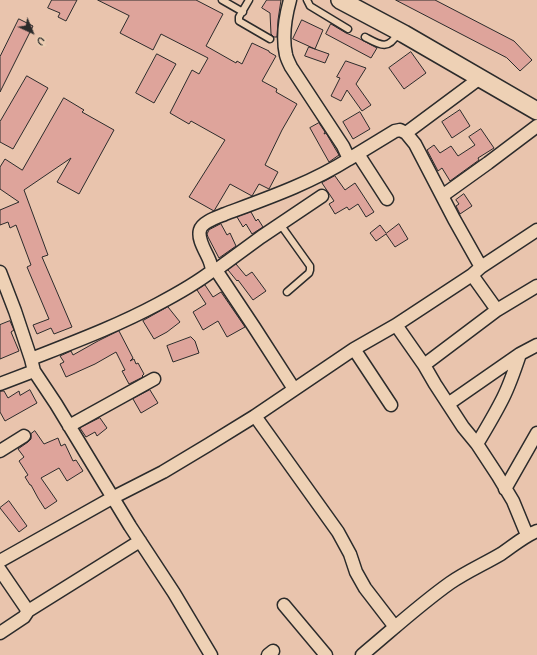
<!DOCTYPE html>
<style>
body{margin:0}
#map{position:relative;width:537px;height:655px;overflow:hidden;background:#e9c4ad;font-family:Mynerve,sans-serif}
canvas{display:block}
.north{position:absolute;left:12px;top:12px;width:40px;height:40px;-webkit-text-stroke:3px #eed1b5;paint-order:stroke;rotate:136deg;font-size:11px;font-weight:700;line-height:16px;text-align:center;color:#2b2b2b}
.north::after{content:'';display:block;margin:auto;width:14px;height:18px;background:#2b2b2b;clip-path:polygon(50% 0,100% 100%,50% 72%,0 100%)}
</style>
<div id="map">
<canvas width="537" height="655"></canvas>
<div class="north">U</div>
</div>
<script>
const g = document.querySelector('canvas').getContext('2d');
g.lineJoin = 'round';
function fillPath(path, color) { g.fillStyle = color; g.fill(path, 'evenodd'); }
function strokePath(path, color, width, dash) { g.strokeStyle = color; g.lineWidth = width; g.lineCap = dash ? 'butt' : 'round'; g.setLineDash(dash || []); g.stroke(path); }
const building = new Path2D(`
 M52,0H77L66,21L58,17L60,13L48,8Z
 M98,0H196L223,14L206,46L236,63L237,61L242,64L252,43L269,51V52L276,56L262,81L277,89L276,92L297,104L282,130L265,165L278,172L269,189L259,184L252,196L230,184L214,211L189,197L225,140L191,121L189,124L170,113L192,70L199,74L208,58L161,34L153,50L120,33L129,16Z
 M267,0H281L278,20L277,37H274L271,34L270,13L262,8Z
 M396,0H435L514,41L532,60L520,71L507,58Z
 M19,19L33,26L0,92V57Z
 M302,20L323,30L315,49L293,39Z
 M331,24L346,33L358,38L377,48L371,58L326,34Z
 M309,47L329,54L325,63L305,56Z
 M411,52L426,73L404,89L389,68Z
 M157,54L176,64L154,103L136,93Z
 M346,61L366,68L356,84L371,105L362,111L347,90L341,101L331,96L340,78L337,77Z
 M27,76L48,88L13,149L0,142V122Z
 M64,98L84,110L82,112L114,130L79,194L57,182L71,158L24,190L48,255L42,257L72,327L54,334L51,328L37,334L33,325L49,319L27,267L31,265L16,225L10,228L8,222L0,225V210L19,202L0,189V167L5,159L22,170Z
 M460,110L470,126L452,138L442,122Z
 M360,112L370,129L353,139L343,122Z
 M319,123L325,132L324,134L326,133L336,150L339,155L329,162L320,146L310,128Z
 M481,129L494,148L478,158L479,160L450,181L442,168L438,171L427,150L434,145L440,153L451,146L458,156L475,145L469,137Z
 M335,176L345,190L355,183L374,212L366,217L358,204L349,210L347,207L335,214L329,204L334,201L322,183Z
 M464,194L472,206L460,214L456,206L459,204L456,200Z
 M251,212L256,221L258,219L263,227L252,234L246,224L243,227L237,217Z
 M221,224L227,235L230,233L236,246L219,258L208,237L207,234L209,230Z
 M399,224L408,239L395,247L386,234L376,241L370,233L380,225L386,233Z
 M236,264L246,276L252,272L266,291L253,300L238,280L237,281L228,270Z
 M205,285L213,297L221,292L245,327L227,337L218,321L203,330L193,312L206,304L197,290Z
 M168,307L180,322L167,332L154,339L143,321Z
 M10,321L14,330L11,332L19,351L0,359V325Z
 M119,331L133,358L130,361L134,359L136,364L138,363L144,374L142,376L143,377L129,384L122,371L125,370L116,352L95,364L66,377L60,364L64,362L60,356L71,351L73,355L98,341Z
 M191,337L195,341L199,353L173,362L167,346Z
 M30,390L37,403L5,421L0,412V391H4L8,398L19,391L20,395Z
 M150,390L158,403L141,413L133,399Z
 M100,418L107,428L97,436L95,432L86,437L80,428Z
 M35,431L44,444L58,438L61,446L65,444L73,461L76,460L83,471L67,481L59,468L41,478L57,501L45,509L38,498L31,485H30L25,477L28,475L19,461L24,457L18,449L28,442L31,439V434Z
 M9,501L27,526L19,532L0,508Z`);
const lane = new Path2D(`
 M222,0L243,12
 M249,0L239,17V21L270,39
 M307,0L310,6L348,29
 M365,37C380,45 388,51 398,33
 M280,224L310,266V270L309,273L287,292`);
const street = new Path2D(`
 M406,133L480,78
 M358,154L387,199
 M349,159L395,131L400,130L406,133L415,144L454,219L481,267
 M442,196L488,163L537,126
 M216,270L254,327L294,389
 M212,271L216,270L261,237L322,196
 M0,272L15,311L31,359L34,371L56,404L130,526L174,593L211,655
 M472,275L497,310
 M396,325L424,365L435,384L463,427L477,444L498,476L513,501L527,535
 M354,349L391,405
 M31,359C74,342 117,326 158,304C177,294 195,284 212,271C212,268 211,265 210,262C207,253 197,240 200,230C202,222 218,217 225,214C268,198 311,183 349,159L343,146L291,67C289,63 287,59 286,55C282,37 285,18 290,0
 M424,365L497,310L537,286
 M0,384L34,371
 M448,404L520,354L537,345
 M255,416L338,532L350,554L356,572L365,588L395,627
 M69,426L154,379
 M477,444C486,429 495,414 503,398C510,384 515,369 520,354
 M0,451L24,436
 M505,489L537,433
 M0,561L112,498L163,472L208,445L255,416L354,349L396,325L472,275L481,267L537,230
 M0,570L28,611
 M284,605L326,655
 M0,633L24,617L28,611L140,541
 M268,655L273,651
 M362,655C391,631 419,605 450,583C466,572 484,564 501,554C513,546 524,536 537,531`);
const secondary = new Path2D(`
 M340,0L404,34L537,111`);
fillPath(building, '#dea49b');
strokePath(building, '#2b2b2b', 1);
strokePath(lane, '#2b2b2b', 9);
strokePath(street, '#2b2b2b', 15);
strokePath(secondary, '#2b2b2b', 20);
strokePath(lane, '#eed1b5', 6);
strokePath(street, '#eed1b5', 12);
strokePath(secondary, '#eed1b5', 17);
</script>
